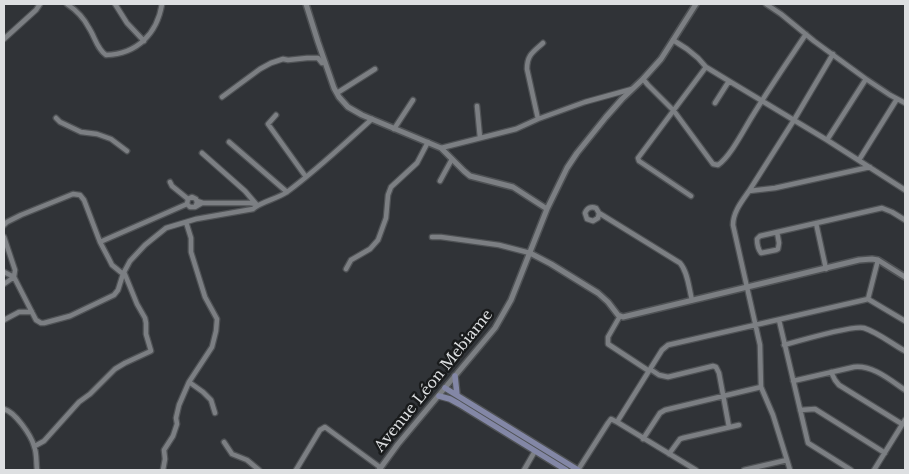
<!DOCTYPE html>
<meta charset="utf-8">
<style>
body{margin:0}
#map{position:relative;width:909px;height:474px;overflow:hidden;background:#303337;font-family:"Libre Baskerville",serif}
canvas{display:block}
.frame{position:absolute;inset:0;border:5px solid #dddfe1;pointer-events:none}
</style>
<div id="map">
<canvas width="909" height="474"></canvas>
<div class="frame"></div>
</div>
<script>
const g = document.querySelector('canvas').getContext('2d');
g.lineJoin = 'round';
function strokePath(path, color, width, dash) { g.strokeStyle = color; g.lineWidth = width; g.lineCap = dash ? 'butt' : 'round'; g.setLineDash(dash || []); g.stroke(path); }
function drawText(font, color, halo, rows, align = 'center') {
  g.font = font + ' "Libre Baskerville",serif'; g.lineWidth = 5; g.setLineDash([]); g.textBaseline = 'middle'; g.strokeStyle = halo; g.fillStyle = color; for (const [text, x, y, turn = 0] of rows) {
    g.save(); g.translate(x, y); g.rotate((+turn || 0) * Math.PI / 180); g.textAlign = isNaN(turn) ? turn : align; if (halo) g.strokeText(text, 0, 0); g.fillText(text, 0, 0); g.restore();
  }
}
const minor = new Path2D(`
 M67,4C76,10 84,18 89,28C95,37 97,49 106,55C137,54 157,34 162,4
 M115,4L127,23L144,41
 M766,4L781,14L814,41L866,79L827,140
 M4,39L36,10L40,4
 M673,40L687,49L698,58L706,67L729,81
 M643,79L648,85L674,111L713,164L718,165C731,156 744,129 753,115C770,87 788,61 806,34
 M866,79L890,95L905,103
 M337,93L375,69
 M222,97L260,69L271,63L283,59L288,60L307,58H318L322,63L325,62
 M715,103L729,81L827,140L905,190
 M477,106L480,138
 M276,115L268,124L306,177
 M56,118L60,122L81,132L97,134L111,139L127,151
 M538,119L527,69C527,55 533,52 543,43
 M394,129L413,100
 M229,142L287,192
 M441,148L516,129L538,119L585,102L632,89
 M202,153L245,191L257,205
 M859,160L897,99
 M440,181L452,159
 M170,182L172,186L188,199
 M749,191L794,120L833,54
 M691,196L639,161L638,158L706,67
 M197,201L203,203H250L256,204
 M196,205L197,203L196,199L192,197L188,199L187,204L190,207H195L202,203
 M599,213L598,218L593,221L587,219L585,213C587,208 591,206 596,208L599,213L680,263C688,272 689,289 692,300
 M816,223L826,269
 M4,225L7,222L21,215L73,194L80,195L84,200L100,242L109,259L112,265L123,274
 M777,232L779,243L778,249L776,250L761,253C758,249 757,243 757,239L760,236L882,208L892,212L905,220
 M4,237L15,270L14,277L36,320L41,323H44L70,316L114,295L118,290L123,274L130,261L145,245L166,228L196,219L253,209C260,202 277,199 287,192C317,170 344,144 372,119
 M432,237H441L499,245L530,253
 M100,242L187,204
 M346,269L351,260L370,249L378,240L386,218L388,195L391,187L417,163L428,142
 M4,272L14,277
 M4,284L14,277
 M868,299L878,260
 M620,316L608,337V344L649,371
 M4,320L19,312H32
 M779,320L808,443L851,470
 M784,345C798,341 854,325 864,328C879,333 892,344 905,351
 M650,369L659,375L668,377L713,366L716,367L719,373L729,427
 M831,372L835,380L839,385L902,424
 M793,381L854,367C873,365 890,380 905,390
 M189,382L203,392L211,400L215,413
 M4,409C15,412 31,435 34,446C37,453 36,462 37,470
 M800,410L815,409L885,453
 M617,422L662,350L668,345L864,300L868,299L873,302L905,321
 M643,439L660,413L665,410L761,387
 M224,442L232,454L247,460L259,470
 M35,446L44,441L79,402L90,394L115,369L125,363L151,351L146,334V323L145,318L137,304L124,272
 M669,454L680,439L683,438L739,425
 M787,460L790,470
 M163,470L165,459L164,450L173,436L177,424L176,418L179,405L189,382L212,347L216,331L217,319L205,297L191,252V238L186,222
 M296,470L320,430L325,427L381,468
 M524,470L535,451
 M578,470L608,423L611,419L617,422L696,470
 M744,470L787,460L773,415L761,387L760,345L733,225C733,212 742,201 749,191L775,188L870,167
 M874,470L905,420`);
const tertiary = new Path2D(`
 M306,4L318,42L334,88L339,97L348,107L362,115L441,148L464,171L470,176L513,187L547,209
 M530,253L551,264L598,293L608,302L618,315L623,317L859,260L872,259L878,260L905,277
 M379,470L398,444L495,328L511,300L547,209L567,168L577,153L606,117L622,99L643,79L661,59L696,4`);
const secondary = new Path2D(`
 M455,376L457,395
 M445,388L578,470
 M439,396L450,399L459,404L566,470`);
const streetNames = [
 ["Avenue Léon Mebiame",434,381,-51]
];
strokePath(minor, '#4f5255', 7);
strokePath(tertiary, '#4f5255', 8);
strokePath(secondary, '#4f5255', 8);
strokePath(minor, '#7c7f83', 4.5);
strokePath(tertiary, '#7c7f83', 5);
strokePath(secondary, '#8387a6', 5.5);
drawText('15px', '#dddfe1', '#191b1c', streetNames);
</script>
